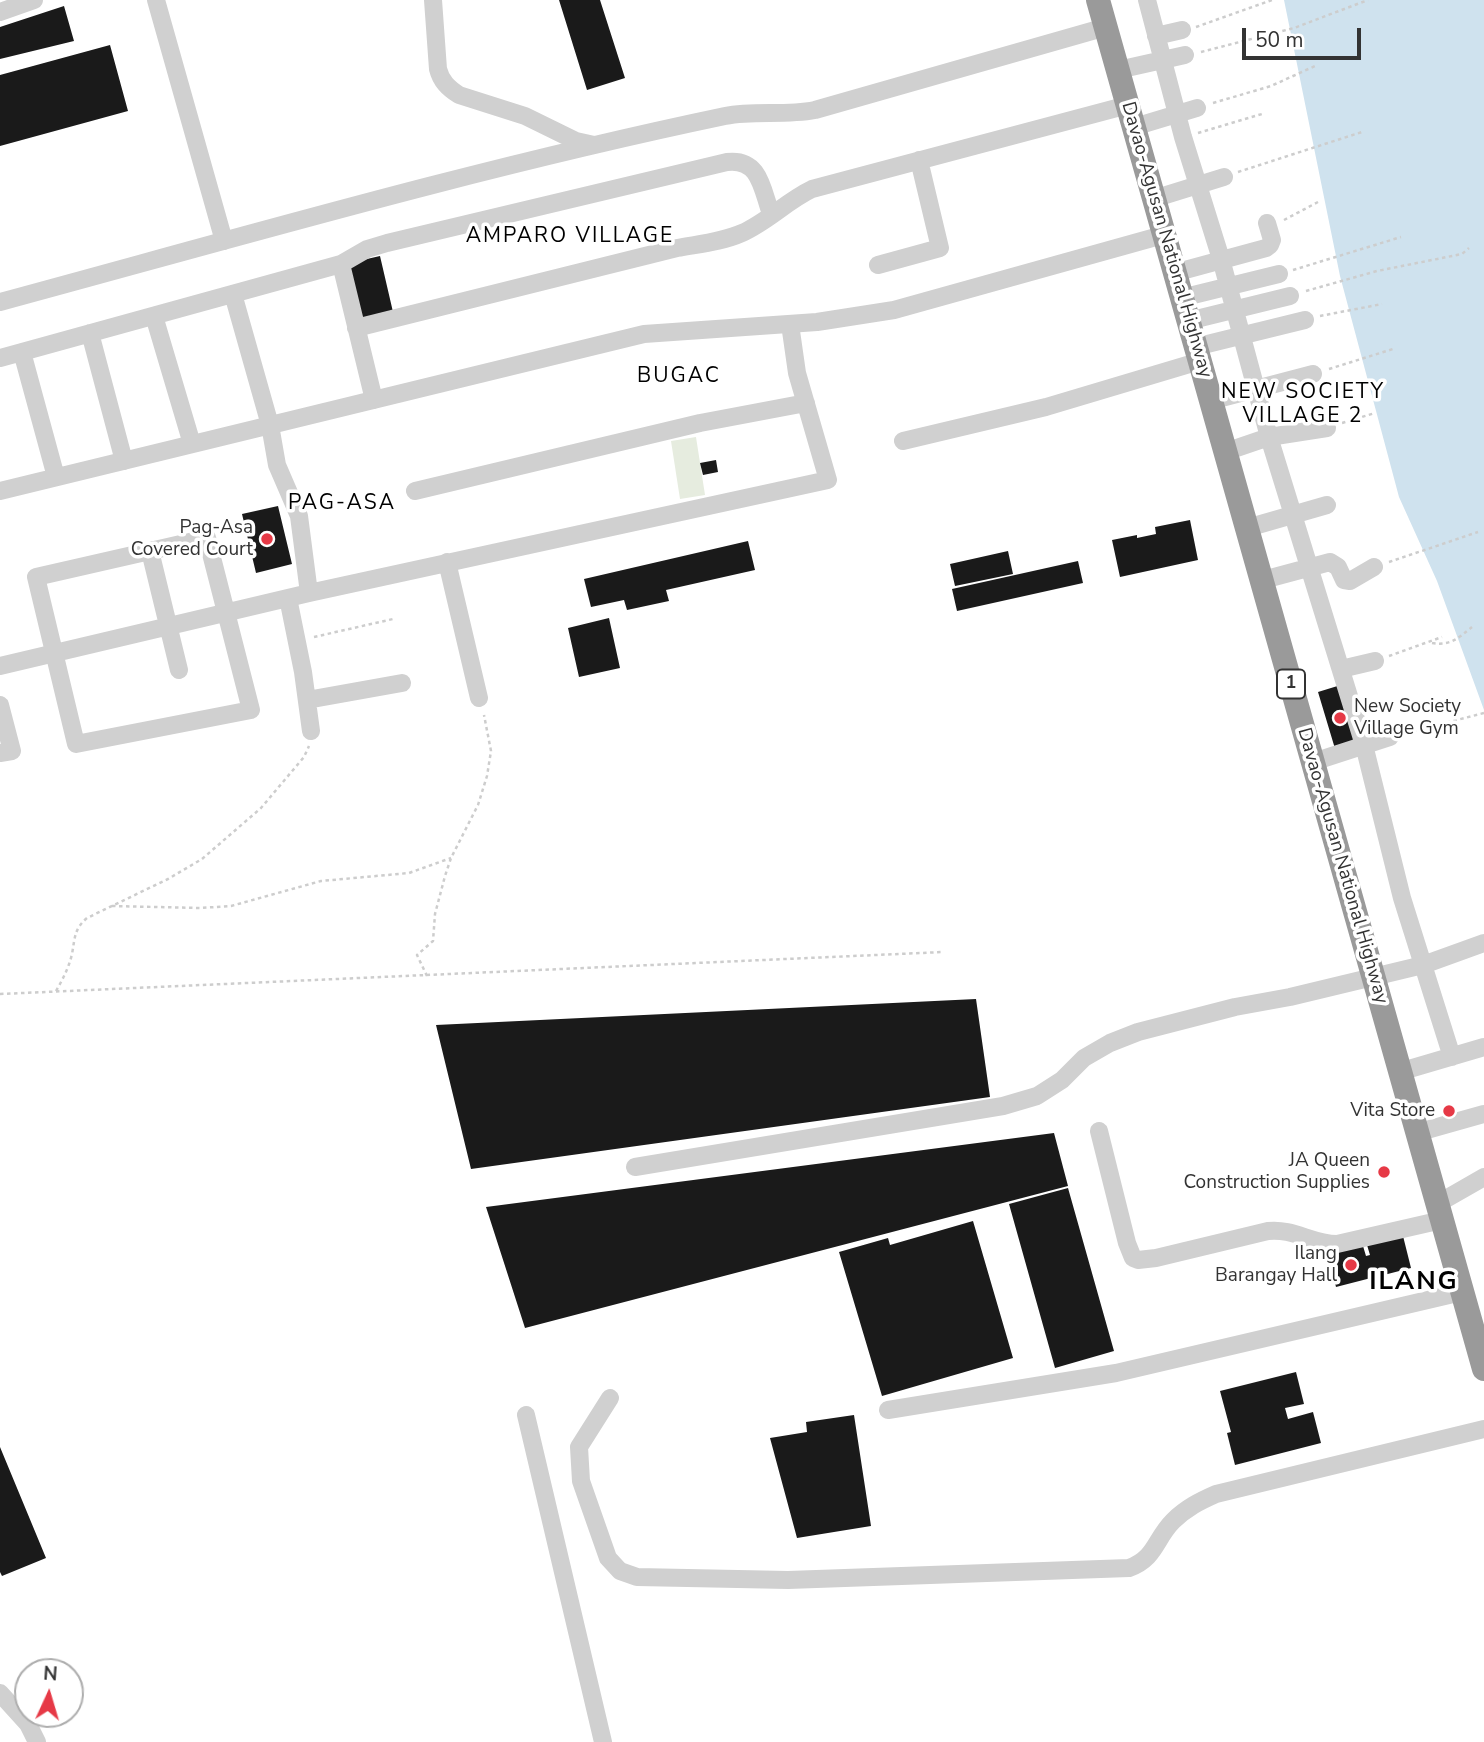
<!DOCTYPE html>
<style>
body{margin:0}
#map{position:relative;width:1484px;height:1742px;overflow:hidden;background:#fff;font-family:"Nunito Sans",sans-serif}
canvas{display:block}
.north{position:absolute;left:14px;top:1658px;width:70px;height:70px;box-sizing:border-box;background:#fff;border:2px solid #adadad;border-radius:50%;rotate:4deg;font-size:19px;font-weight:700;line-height:28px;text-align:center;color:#333}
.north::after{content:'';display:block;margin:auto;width:24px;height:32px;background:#e63946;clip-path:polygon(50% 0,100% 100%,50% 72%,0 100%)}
.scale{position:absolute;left:1242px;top:28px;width:119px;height:32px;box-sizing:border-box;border:4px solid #333;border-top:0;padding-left:9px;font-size:21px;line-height:24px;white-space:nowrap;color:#333;-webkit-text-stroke:5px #fff;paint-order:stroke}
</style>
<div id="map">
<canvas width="1484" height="1742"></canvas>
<div class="north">N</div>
<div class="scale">50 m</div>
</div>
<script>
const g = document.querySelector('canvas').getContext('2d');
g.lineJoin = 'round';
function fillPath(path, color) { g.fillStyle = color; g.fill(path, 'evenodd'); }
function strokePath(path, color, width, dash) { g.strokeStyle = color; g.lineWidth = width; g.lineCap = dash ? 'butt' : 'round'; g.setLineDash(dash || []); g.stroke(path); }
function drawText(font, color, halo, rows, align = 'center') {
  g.font = font + ' "Nunito Sans",sans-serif'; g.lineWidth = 7; g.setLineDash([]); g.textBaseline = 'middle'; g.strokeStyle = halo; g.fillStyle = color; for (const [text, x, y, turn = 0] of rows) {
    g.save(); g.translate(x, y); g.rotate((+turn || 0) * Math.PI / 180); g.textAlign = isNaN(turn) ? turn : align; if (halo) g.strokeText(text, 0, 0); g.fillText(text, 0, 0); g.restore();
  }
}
const green = new Path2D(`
 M696,437L705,495L680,499L671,441Z`);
const water = new Path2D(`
 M1284,0H1484V710L1437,581L1399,497L1340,276Z`);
const building = new Path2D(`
 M559,0H600L625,78L587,90Z
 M64,6L74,41L0,59V27Z
 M110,45L128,111L0,146V75Z
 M380,256L393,312L358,320L345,264Z
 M716,460L718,472L703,475L700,463Z
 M278,506L292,564L256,573L242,514Z
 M1190,520L1198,560L1120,577L1112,540L1137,535V538L1156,534L1155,527Z
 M748,541L755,570L666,590L669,601L627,610L624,600L591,607L584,579Z
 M1008,551L1013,574L955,586L950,564Z
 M1078,561L1083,583L957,611L952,589Z
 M609,618L620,668L579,677L568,628Z
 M1344,684L1362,744L1336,752L1318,692Z
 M976,999L990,1097L471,1169L436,1025Z
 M1054,1133L1068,1186L525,1328L486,1207Z
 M1068,1188L1114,1351L1055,1368L1009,1204Z
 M973,1221L1013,1358L882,1396L839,1252L888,1238L890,1245Z
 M1403,1236L1411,1268L1376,1277L1373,1268L1369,1269L1371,1278L1336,1287L1328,1255L1363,1246L1366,1256L1370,1255L1367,1245Z
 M1296,1372L1304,1404L1285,1408L1288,1419L1313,1412L1321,1443L1235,1465L1227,1433L1231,1432L1220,1391Z
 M854,1415L871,1526L797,1538L770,1438L807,1432L806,1422Z
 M0,1447L46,1558L2,1576L0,1572Z`);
const path = new Path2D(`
 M1196,27L1272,0
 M1201,52L1294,28L1368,0
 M1213,103L1271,86L1315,66
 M1198,133L1262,114
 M1238,172L1362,132
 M1284,220L1318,202
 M1293,270L1401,237
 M1306,291L1377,271L1462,254L1469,248
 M1320,316L1382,304
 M1329,369L1393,349
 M1342,423L1375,413
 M1389,562L1478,532
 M314,637L393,619
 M1432,643C1451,646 1458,638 1472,627
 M1389,656L1442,637
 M1406,733L1484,713
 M112,906L200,908L231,906L321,881L409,873L451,858
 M427,976L417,955L433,941L435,914L445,876L451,858L478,805L487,776L491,751L484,715
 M56,991C63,979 69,967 72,954C75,938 74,929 87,918L168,879L202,859L261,808L304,757L309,746
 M0,994L943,952`);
const minor = new Path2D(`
 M156,0L224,241
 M433,0L438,69C441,81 448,88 459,95L525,116L576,141L594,145
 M1147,0L1183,137L1221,259L1269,437L1364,745L1402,898L1452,1057
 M0,12L34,0
 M1156,36L1182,30
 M1118,70L1185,55
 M1134,127L1197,108
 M1153,199L1224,177
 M341,264L374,400
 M878,265L940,248L919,160
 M1174,273L1266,248L1270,245L1272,240L1267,223
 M233,294L270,425L277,465L299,516L309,593
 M1181,298L1279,274
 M0,302C240,237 481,167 725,116C755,110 784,116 815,110L1106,27
 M154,316L192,444
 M1188,321L1290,296
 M356,328L677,248C698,244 722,242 742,233C767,222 787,201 812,189L1128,105
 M90,333L124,461
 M1195,347L1305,320
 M22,352L56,477
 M0,358L341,264L367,249L387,243L727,162C760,158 762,189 771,214
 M1210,401L1313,374
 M903,441L1046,407L1200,361
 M1225,452L1269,437L1327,428
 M0,491L644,334L817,322L894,310L1163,235
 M415,491L700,423L806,403
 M1247,528L1327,505
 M207,538L251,710L76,744L36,577Z
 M150,551L179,670
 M447,562L479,698
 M1263,580L1330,562L1338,567L1344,580L1350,581L1374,567
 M288,598L303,672L311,731
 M0,666L309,593L828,480L797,373L790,324
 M1341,669L1375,661
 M307,700L402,683
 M0,705L12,751L0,753
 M1313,762L1390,737
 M1399,1072L1484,1047
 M1099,1131L1127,1243L1133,1258L1138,1260L1156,1258L1268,1231C1293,1228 1312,1244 1337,1244L1442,1220
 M1416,1133L1484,1114
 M635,1167L1003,1106L1037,1096L1062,1080L1084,1058L1110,1043L1138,1032L1235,1007L1290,997L1423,965L1484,943
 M1437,1204L1484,1177
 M610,1398L579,1447L581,1481L608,1558L620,1571L637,1577L788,1580L1129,1568C1156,1558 1155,1539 1173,1521C1186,1508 1200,1501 1216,1494L1484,1429
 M888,1410L1116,1373L1462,1292
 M526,1415L603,1742
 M0,1693L28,1724L37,1742`);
const highway = new Path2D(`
 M1098,0L1484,1369`);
const markers = [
 [267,539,7,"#e63946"],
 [1340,718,7,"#e63946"],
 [1449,1111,7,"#e63946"],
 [1384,1172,7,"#e63946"],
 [1351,1265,7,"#e63946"]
];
const shields = [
 [1291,684,28]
];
const shieldNames = [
 ["1",1291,684]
];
const streetNames = [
 ["Davao-Agusan National Highway",1166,240,74],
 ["Davao-Agusan National Highway",1342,866,74]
];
const poiNames = [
 ["Pag-Asa",253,528],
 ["Covered Court",253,550],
 ["New Society",1354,707,"left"],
 ["Village Gym",1354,729,"left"],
 ["Vita Store",1435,1111],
 ["JA Queen",1370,1161],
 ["Construction Supplies",1370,1183],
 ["Ilang",1337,1254],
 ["Barangay Hall",1337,1276]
];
const neighbourhoodNames = [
 ["AMPARO VILLAGE",570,237],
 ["BUGAC",679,377],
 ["NEW SOCIETY",1303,393],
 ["VILLAGE 2",1303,417],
 ["PAG-ASA",342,504]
];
const districtNames = [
 ["ILANG",1414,1283]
];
fillPath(green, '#e6ecdf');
fillPath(water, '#cfe2ee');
fillPath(building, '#1a1a1a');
strokePath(path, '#cdcdcd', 2.5, [3.5, 3.5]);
strokePath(minor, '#d0d0d0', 18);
strokePath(highway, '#9a9a9a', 24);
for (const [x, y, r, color] of markers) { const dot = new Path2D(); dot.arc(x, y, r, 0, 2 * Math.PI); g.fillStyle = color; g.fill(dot); strokePath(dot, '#fff', 2.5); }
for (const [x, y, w] of shields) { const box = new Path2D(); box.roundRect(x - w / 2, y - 14.5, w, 29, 5); g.fillStyle = '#fff'; g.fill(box); strokePath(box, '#333', 2); }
drawText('bold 18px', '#333', null, shieldNames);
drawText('19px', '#333', '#fff', streetNames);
drawText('19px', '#333', '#fff', poiNames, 'right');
g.letterSpacing = '2px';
drawText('21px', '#000', '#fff', neighbourhoodNames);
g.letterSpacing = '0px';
g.letterSpacing = '2px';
drawText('bold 26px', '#000', '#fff', districtNames);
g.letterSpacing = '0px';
</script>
